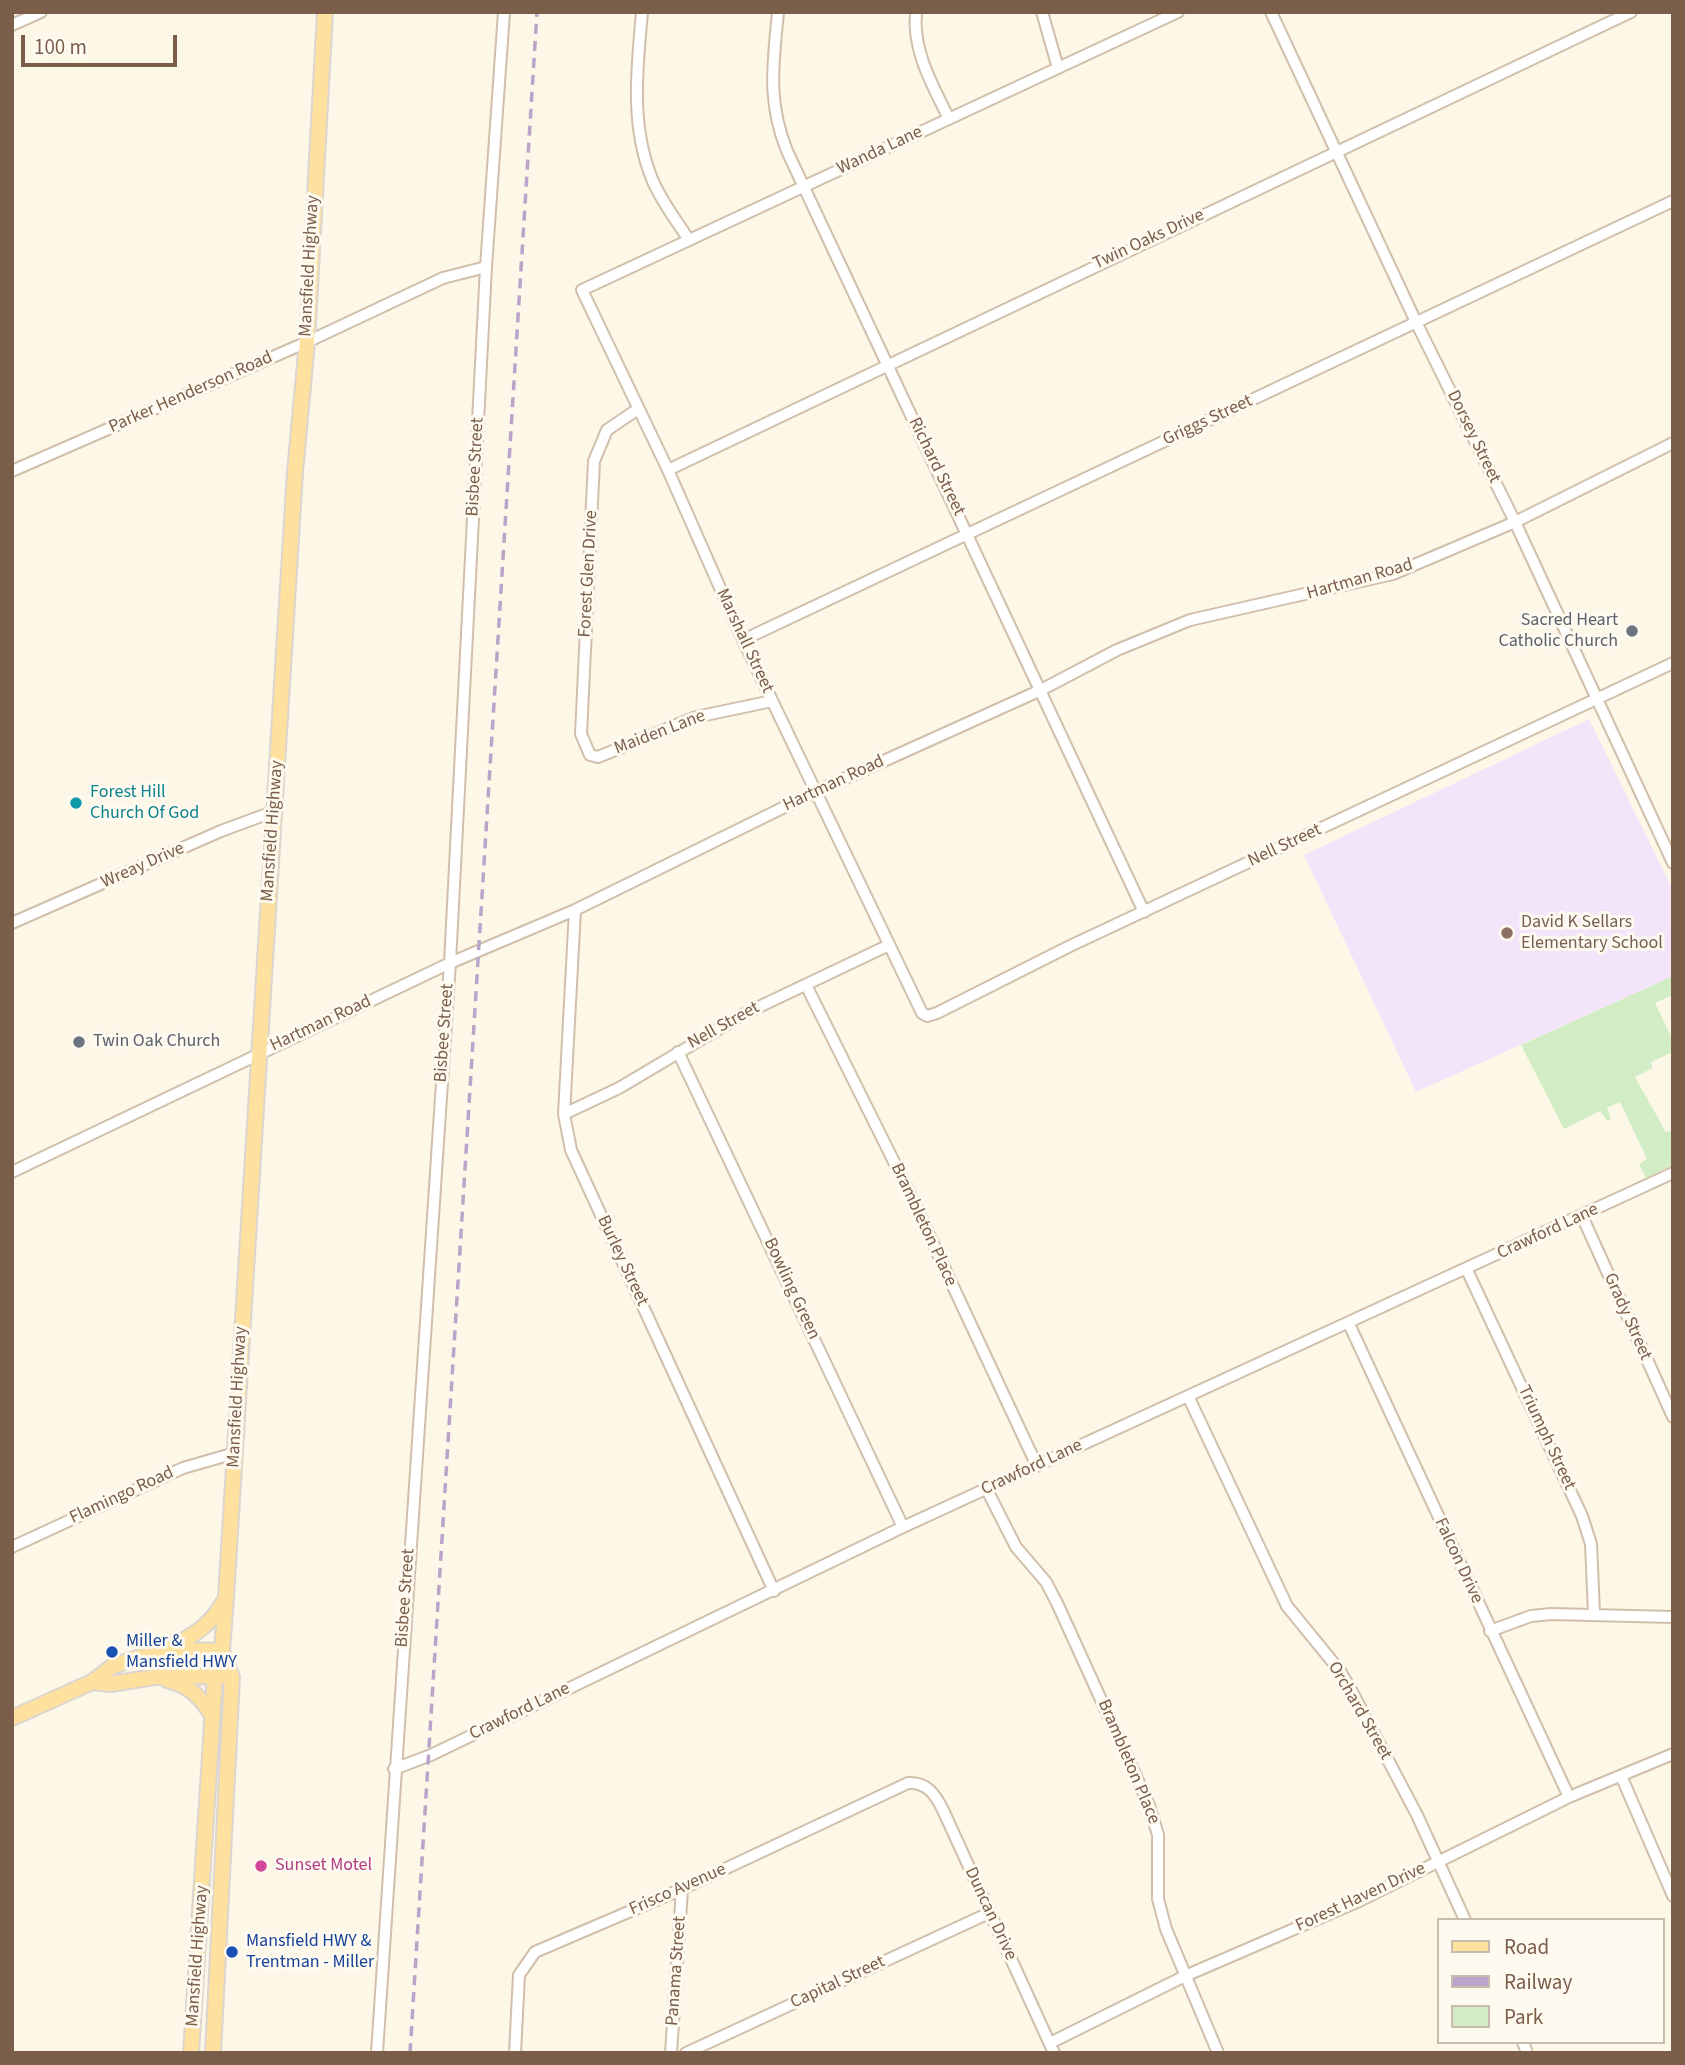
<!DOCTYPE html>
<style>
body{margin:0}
#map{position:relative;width:1685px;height:2065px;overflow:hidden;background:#fdf7e8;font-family:"Source Sans 3",sans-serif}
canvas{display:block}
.frame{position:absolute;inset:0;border:14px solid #7a5e4a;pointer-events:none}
.legend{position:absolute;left:1437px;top:1918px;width:228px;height:126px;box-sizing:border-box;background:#fffaef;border:2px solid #cabcad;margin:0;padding:9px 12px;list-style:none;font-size:21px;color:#7a5e4a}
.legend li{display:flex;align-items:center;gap:14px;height:35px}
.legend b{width:35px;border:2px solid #cabcad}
.scale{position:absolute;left:21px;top:35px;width:156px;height:32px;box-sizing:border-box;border:4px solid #7a5e4a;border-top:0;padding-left:9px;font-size:21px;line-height:24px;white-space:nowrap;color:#7a5e4a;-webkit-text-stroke:5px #fffaef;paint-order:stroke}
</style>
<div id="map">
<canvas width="1685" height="2065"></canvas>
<div class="frame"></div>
<ul class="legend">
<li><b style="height:9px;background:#fee19e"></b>Road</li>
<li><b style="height:9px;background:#bba4c9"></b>Railway</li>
<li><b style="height:19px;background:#d2edc5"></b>Park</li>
</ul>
<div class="scale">100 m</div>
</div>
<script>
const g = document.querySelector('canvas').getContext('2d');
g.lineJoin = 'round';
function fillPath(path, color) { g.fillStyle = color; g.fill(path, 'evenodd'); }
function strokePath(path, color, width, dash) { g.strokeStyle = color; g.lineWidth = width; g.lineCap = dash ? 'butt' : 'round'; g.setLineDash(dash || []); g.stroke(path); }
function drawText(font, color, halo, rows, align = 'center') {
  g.font = font + ' "Source Sans 3",sans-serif'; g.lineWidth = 6; g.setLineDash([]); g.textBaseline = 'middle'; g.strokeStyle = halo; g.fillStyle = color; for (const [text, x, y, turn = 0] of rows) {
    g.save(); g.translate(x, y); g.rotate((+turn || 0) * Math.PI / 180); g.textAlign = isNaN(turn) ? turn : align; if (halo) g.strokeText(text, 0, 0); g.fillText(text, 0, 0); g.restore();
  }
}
const education = new Path2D(`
 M1589,719L1673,890V976L1416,1092L1304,855Z`);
const green = new Path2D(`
 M1673,976V995L1655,1003L1673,1040V1052L1651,1062L1653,1068L1635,1077L1666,1132L1673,1130V1165L1646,1178L1639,1164L1647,1159L1620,1102L1607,1108L1611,1119L1607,1121L1600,1111L1564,1129L1521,1045Z`);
const minor = new Path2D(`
 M642,12C637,69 630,125 652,179C661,201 676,220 689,240
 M778,12C773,65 767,101 787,151L1144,912
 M916,12C912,51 933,86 949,119
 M1042,12L1058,68
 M1178,12L582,290L668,470L743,640L922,1013L927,1016L937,1013L1070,946L1673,663
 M1271,12L1416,322L1515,522L1673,863
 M12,25L41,12
 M638,409L607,430L594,461L581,734L590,755L598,757L696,717L772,701
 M668,470L1631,12
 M12,471L307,342L443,278L486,267
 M743,640L1673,201
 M575,910L564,1114L571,1150L774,1591
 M12,923L221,831L275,811
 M806,985L908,1190L1037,1466
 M678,1052L903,1527
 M564,1114L619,1088L744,1014L889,945
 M12,1172L450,963L575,910L815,792L1041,690L1117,650L1190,620L1393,574L1515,522L1673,443
 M1582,1216L1673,1417
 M1467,1270L1582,1516L1591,1544L1594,1613
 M1349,1324L1569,1797
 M1188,1396L1287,1606L1340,1671L1350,1688L1417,1815L1465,1920
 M987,1490L1016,1547L1046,1582L1057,1603L1149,1805L1158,1835V1899L1166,1929L1218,2053
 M12,1547L183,1468L235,1453
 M1490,1631L1531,1616L1551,1614L1673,1617
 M394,1769L431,1755L903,1527L1673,1173
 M1622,1778L1673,1896
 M1523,2042L1527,2053
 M1050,2043L1185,1976L1359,1901L1569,1797L1673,1754
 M377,2053L450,963L486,267L504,12
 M515,2053L519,1975L535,1952L682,1889L908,1783C927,1782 935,1794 943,1810L1054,2053
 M671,2053L682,1889
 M686,2053L989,1913`);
const major = new Path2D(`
 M169,1648C193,1636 211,1625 224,1601
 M167,1680C190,1686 201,1697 213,1717
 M92,1682L110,1684L155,1677L223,1676
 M12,1718L92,1682L113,1666L140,1657L188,1650L222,1651
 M191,2053L215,1676L222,1651L226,1597L295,472L307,342L325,12
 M213,2053L232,1677L222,1651`);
const rail = new Path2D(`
 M410,2053L537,12`);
const markers = [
 [1632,631,7,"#6b7280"],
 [76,803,7,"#0f9aa8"],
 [1507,933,7,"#8d6e63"],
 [79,1042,7,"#6b7280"],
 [112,1652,7,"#1a4fb4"],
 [261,1866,7,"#d1479c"],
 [232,1952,7,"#1a4fb4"]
];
const streetNames = [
 ["Wanda Lane",880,151,-25],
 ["Twin Oaks Drive",1149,240,-25],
 ["Mansfield Highway",310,266,-87],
 ["Parker Henderson Road",191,393,-24],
 ["Griggs Street",1208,421,-25],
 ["Dorsey Street",1473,437,64],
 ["Bisbee Street",476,467,-87],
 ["Richard Street",936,467,64],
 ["Forest Glen Drive",589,574,-87],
 ["Hartman Road",1360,580,-16],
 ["Marshall Street",744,641,65],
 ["Maiden Lane",660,733,-21],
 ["Hartman Road",834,784,-25],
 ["Mansfield Highway",273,831,-86],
 ["Nell Street",1285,846,-25],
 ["Wreay Drive",143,866,-24],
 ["Hartman Road",321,1024,-25],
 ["Nell Street",724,1026,-29],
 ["Bisbee Street",445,1033,-86],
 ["Brambleton Place",923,1225,65],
 ["Crawford Lane",1548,1232,-25],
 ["Burley Street",622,1261,65],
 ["Bowling Green",791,1289,65],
 ["Grady Street",1627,1317,66],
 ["Mansfield Highway",238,1397,-87],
 ["Triumph Street",1546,1438,65],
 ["Crawford Lane",1032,1468,-25],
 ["Flamingo Road",122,1496,-25],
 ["Falcon Drive",1458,1561,65],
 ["Bisbee Street",406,1598,-86],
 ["Orchard Street",1359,1711,60],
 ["Crawford Lane",520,1712,-26],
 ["Brambleton Place",1128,1762,67],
 ["Frisco Avenue",678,1890,-24],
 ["Forest Haven Drive",1361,1898,-25],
 ["Duncan Drive",990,1914,65],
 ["Mansfield Highway",198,1956,-86],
 ["Panama Street",677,1971,-86],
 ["Capital Street",838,1983,-25]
];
const worshipNames = [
 ["Sacred Heart",1618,621],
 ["Catholic Church",1618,642],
 ["Twin Oak Church",93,1042,"left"]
];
const cultureNames = [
 ["Forest Hill",90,793],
 ["Church Of God",90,814]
];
const educationNames = [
 ["David K Sellars",1521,923],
 ["Elementary School",1521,944]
];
const transitNames = [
 ["Miller &",126,1642],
 ["Mansfield HWY",126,1663],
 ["Mansfield HWY &",246,1942],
 ["Trentman - Miller",246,1963]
];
const hotelNames = [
 ["Sunset Motel",275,1866]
];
fillPath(education, '#f4e4fa');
fillPath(green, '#d2edc5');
strokePath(minor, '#d1bfac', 14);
strokePath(major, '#dcd5d0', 18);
strokePath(minor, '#fff', 10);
strokePath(major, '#fee19e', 14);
strokePath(rail, '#bba4c9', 3.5, [10, 7]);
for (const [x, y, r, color] of markers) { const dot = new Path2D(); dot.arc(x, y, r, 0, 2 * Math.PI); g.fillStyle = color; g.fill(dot); strokePath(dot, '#fffaef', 2.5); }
drawText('18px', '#7a5e4a', '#fffaef', streetNames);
drawText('18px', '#5b616d', '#fffaef', worshipNames, 'right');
drawText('18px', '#0d838f', '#fffaef', cultureNames, 'left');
drawText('18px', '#785e54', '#fffaef', educationNames, 'left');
drawText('18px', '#164399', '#fffaef', transitNames, 'left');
drawText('18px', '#b23c85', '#fffaef', hotelNames, 'left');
</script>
